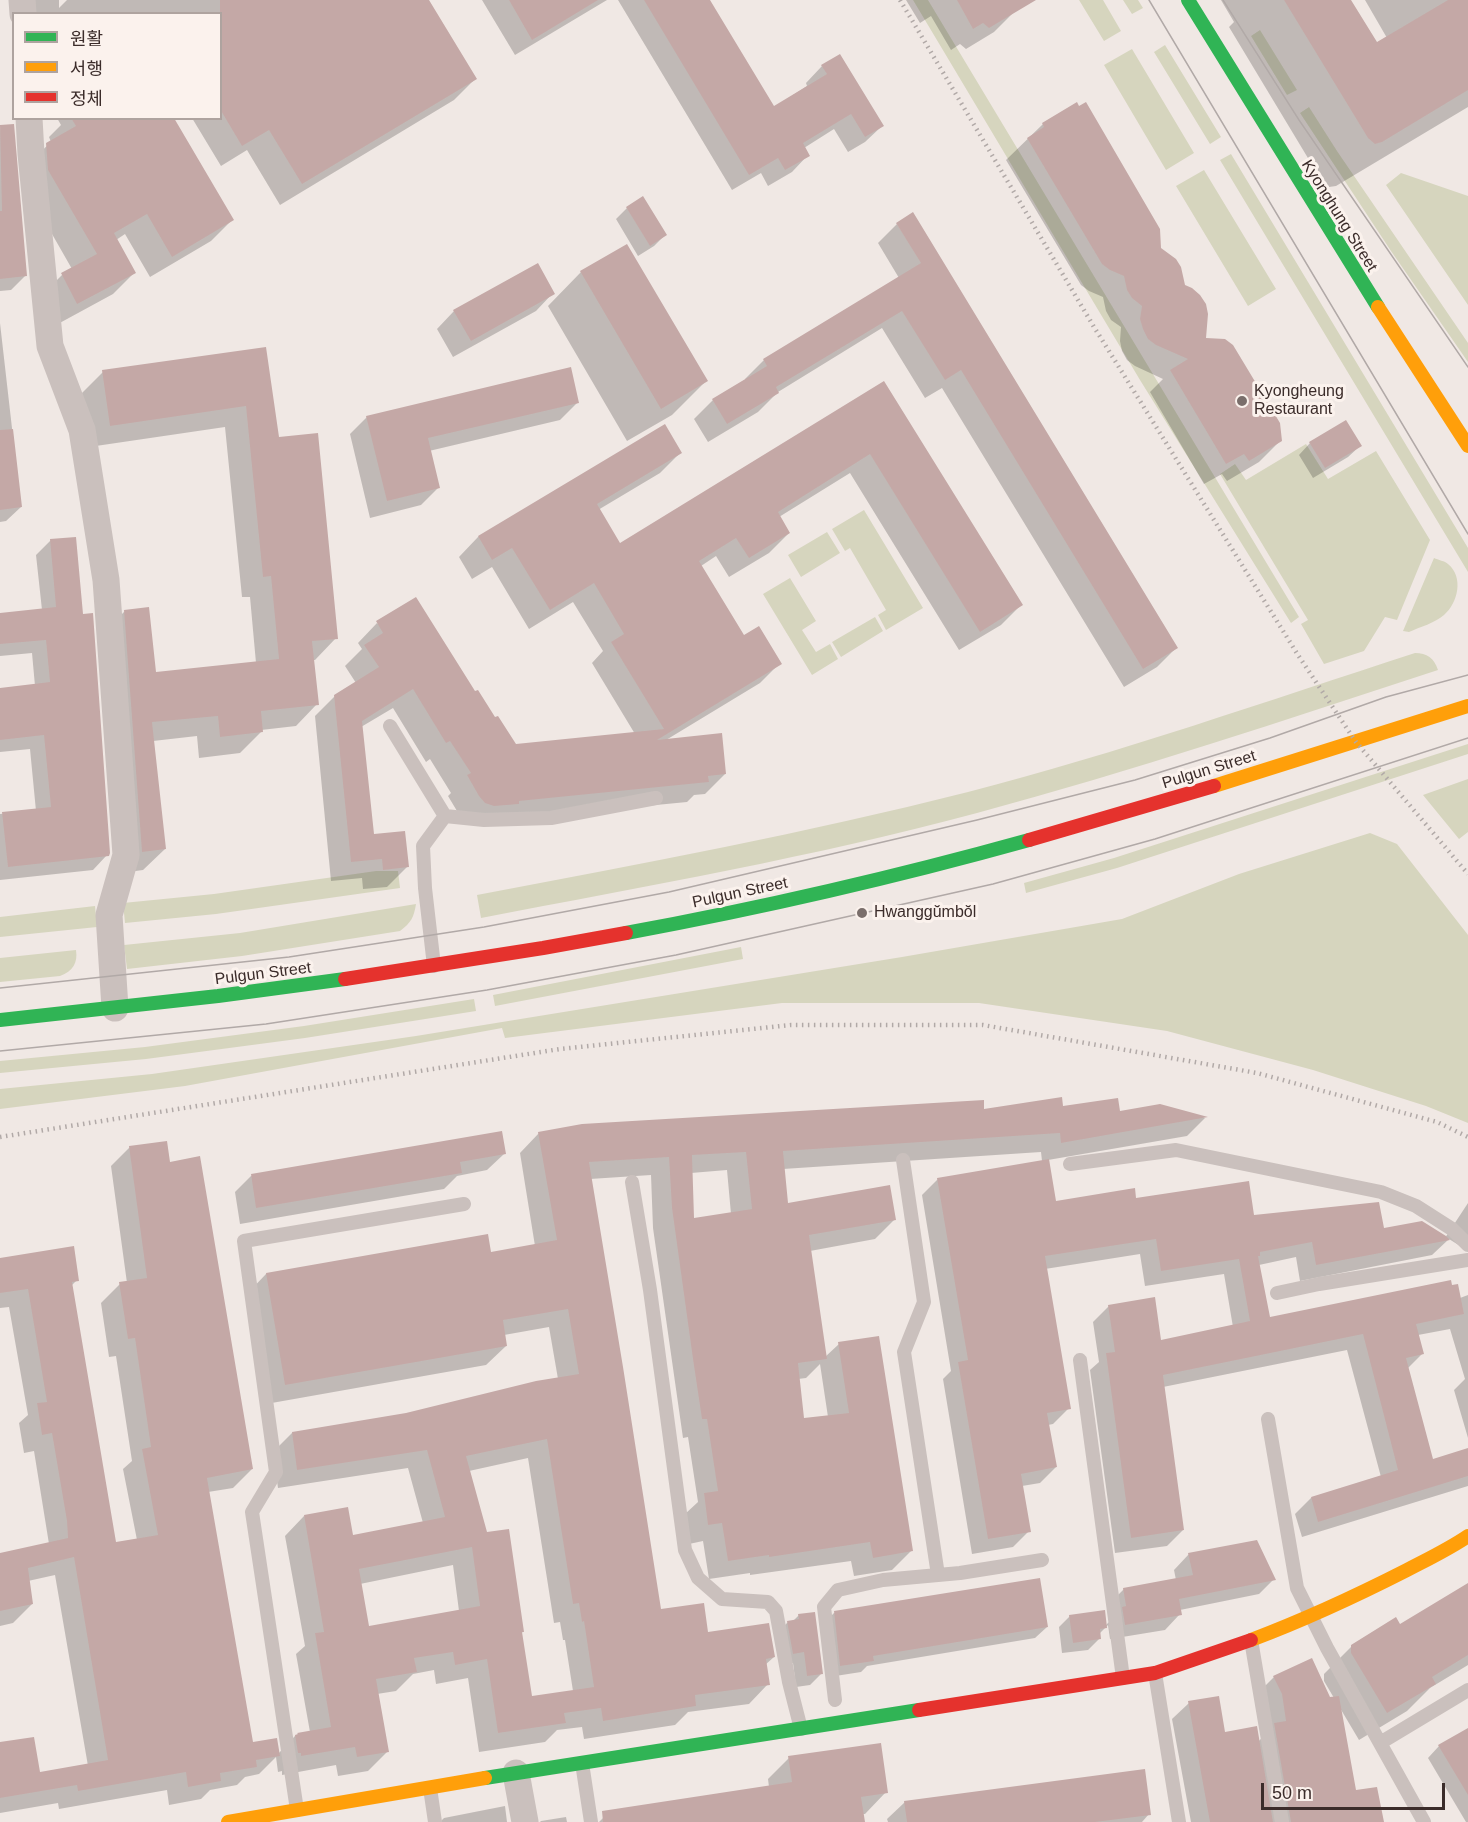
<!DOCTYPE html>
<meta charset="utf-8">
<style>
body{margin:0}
#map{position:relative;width:1468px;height:1822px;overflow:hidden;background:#f0e8e4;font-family:Helvetica,"Noto Sans KR",sans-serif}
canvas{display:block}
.legend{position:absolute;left:12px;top:12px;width:210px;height:108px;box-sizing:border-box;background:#fbf2ed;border:2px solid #aea39f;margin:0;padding:8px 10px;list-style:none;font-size:18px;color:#3b2c2a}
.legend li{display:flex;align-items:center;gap:12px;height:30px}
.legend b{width:30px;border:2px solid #aea39f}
.scale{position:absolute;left:1261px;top:1783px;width:184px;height:27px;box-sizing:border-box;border:3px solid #3b2c2a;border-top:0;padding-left:8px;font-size:18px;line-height:21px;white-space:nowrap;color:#3b2c2a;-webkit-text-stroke:4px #fbf2ed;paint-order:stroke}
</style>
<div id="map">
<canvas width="1468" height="1822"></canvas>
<ul class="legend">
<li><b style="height:8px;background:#30b455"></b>원활</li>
<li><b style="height:8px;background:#ff9f0a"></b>서행</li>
<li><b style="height:8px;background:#e5322d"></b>정체</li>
</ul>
<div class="scale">50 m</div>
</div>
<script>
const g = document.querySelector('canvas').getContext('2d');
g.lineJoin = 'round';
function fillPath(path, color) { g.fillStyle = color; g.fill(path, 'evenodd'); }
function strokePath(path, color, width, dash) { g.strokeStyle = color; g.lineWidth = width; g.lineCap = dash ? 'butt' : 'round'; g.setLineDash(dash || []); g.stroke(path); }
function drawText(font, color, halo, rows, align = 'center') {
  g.font = font + ' Helvetica,sans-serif'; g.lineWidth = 6; g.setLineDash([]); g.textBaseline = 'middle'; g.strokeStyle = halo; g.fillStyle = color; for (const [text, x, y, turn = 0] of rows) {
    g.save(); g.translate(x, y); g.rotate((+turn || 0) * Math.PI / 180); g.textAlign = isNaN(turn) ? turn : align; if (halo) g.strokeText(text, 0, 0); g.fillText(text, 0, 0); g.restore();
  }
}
const green = new Path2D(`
 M913,0H928L1299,617L1291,623L1140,380Z
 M1079,0H1103L1121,31L1104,41Z
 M1123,0H1138L1143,8L1132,14Z
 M1260,30L1297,90L1287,95L1251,36Z
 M1165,45L1221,137L1210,144L1154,52Z
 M1132,49L1194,153L1166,170L1104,65Z
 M1309,107L1337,151L1468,343V362L1391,251L1300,113Z
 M1231,154L1468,548V572L1220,160Z
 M1204,170L1276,289L1248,306L1176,186Z
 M1401,173L1468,196V305L1386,185Z
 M1306,444L1328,479L1376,451L1430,540L1397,620L1385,617L1364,651L1324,664L1301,624L1308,620L1220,474L1235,464L1246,480Z
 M864,510L923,608L886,630L878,615L886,610L850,548L845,551L832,529Z
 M827,532L840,553L801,577L788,555Z
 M1434,558C1438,560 1445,561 1448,564C1464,577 1458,603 1444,615C1435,623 1420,627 1409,632L1403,631Z
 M790,578L816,621L802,630L816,652L830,644L838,659L812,675L763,594Z
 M875,617L883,631L841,657L832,642Z
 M1415,653C1427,653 1434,658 1438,670C1285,720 1133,771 977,813C814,857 647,886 481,918L477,895C642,864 806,833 968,792C1119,753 1267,701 1415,653Z
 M1468,744V754L1117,868L1026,893L1024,883L1114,858Z
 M1468,779V832L1459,839L1423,795Z
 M1370,833L1397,844L1468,935V1123L1426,1106L1313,1070L1167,1031L979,1003H782L505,1038L502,1028L185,1086L0,1109V1089L152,1074L416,1036L902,957L1122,919L1239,874Z
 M376,871H398L400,888L216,914L125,923L123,903L214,894Z
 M416,904C414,917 411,923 400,931L242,956L127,969L124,945L240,933Z
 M95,906L97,927L0,937V917Z
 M741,947L743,959L495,1006L493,995Z
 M76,950C78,963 73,971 60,976L0,982V958Z
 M474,999L476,1011L305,1038L146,1059L0,1073V1061L145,1047L304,1026Z`);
const shadow = new Path2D(`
 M18,0H59V8L67,0H428L475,79L454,100L280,205L247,150L221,166L192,118H220V14H20Z
 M482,0H607L515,55Z
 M618,0H709L773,108L807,86L806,83L822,66L882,126L865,142L848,152L834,129L804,148L808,155L792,172L768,186L761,173L732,190Z
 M906,0H1010L1016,10L994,32L966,49L960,44L951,50L931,16L920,23Z
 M1221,0H1349L1376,44L1387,38L1365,0H1468V107L1336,186L1329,187L1323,183L1229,27L1234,22Z
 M1076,104L1160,249L1184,286L1204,339L1280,441L1259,462L1227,481L1222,474L1204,484L1150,392L1163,379L1135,366L1127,360L1122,351L1120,341L1121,327L1111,320L1106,311L1103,297L1089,291L1081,285L1006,160L1043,124Z
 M57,118H172L232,220L211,241L150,277L125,234L116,240L134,273L113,294L56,325L41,296L62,275L72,269L28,192L26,166L51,142L49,137L61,125Z
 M0,126L26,275L11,290L0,291Z
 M627,208L665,235L654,246L638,256L616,219Z
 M897,224L1176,648L1157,667L1124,687L942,388L925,398L882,328L778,392L758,412L708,442L694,419L713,400L745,380V379L764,360L899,278L878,243Z
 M581,272L706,381L672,415L627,441L548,306Z
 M553,293L536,311L453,357L437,329L454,311Z
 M0,323L21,507L6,521L0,522Z
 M265,349L278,439L336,638L315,660H313L317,704L296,726L261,730V732L240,753L199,758L197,736L153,741L165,849L143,870L121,873L103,633L125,611L155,673L256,663L250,597H242L225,427L89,447L82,393L103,372Z
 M884,383L1021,605L1001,625L959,650L850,473L779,517L789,533L769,553L729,577L716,556L701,566L744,637L780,663L760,683L666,740L725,774L705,794L694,795L687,802L501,820L460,816L448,796L451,793L430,759L426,762L393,708L361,727L372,835L407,867L387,887L363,889L362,878L331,881L315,716L335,696L356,683L345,666L362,649L358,643L377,623L474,694L515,746L635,734L592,663L603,651L573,602L529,629L492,567L472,579L459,557L478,537L664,426L680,453L660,473L598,510L619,545Z
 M578,402L560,420L429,451L438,488L421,505L370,518L350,434L367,417Z
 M1310,443L1360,446L1348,457L1313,478L1299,455Z
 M51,540L107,855L93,870L0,880V814L36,811L30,749L0,752V689L35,686L32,653L0,656V614L42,610L36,555Z
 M1160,1105L1205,1118L1187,1136L1048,1160L1055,1202L1135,1199L1253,1216L1445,1238L1468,1203V1251L1449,1239L1432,1255L1300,1281L1296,1257L1259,1265L1269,1319L1460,1298L1468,1295V1438L1454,1390L1465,1379L1450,1329L1418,1335L1423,1353L1407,1369L1432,1461L1468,1450V1486L1302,1537L1295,1514L1311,1498L1381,1477L1347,1350L1163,1387L1183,1530L1167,1546L1115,1553L1090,1370L1099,1362L1093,1322L1109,1306L1160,1341L1233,1327L1224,1274L1145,1286L1140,1254L1045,1269L1069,1408L1053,1424L1048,1425L1056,1467L1040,1483L1022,1486L1029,1531L1013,1547L972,1554L943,1379L951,1371L922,1195L938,1179L1042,1161L1041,1152L783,1169L787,1205L894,1220L875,1239L810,1251L825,1357L839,1344L912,1550L892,1570L854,1576L851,1561L750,1575V1573L709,1579L703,1541L689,1544L685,1514L698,1502L688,1437L683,1438L653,1228L651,1175L590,1179L659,1611L707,1634L774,1657L765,1665L768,1684L749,1704L688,1712L675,1725L584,1739L582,1727L557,1730L545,1742L479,1752L468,1678L436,1684L434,1670L413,1674L396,1691L377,1694L387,1752L368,1771L338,1776L336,1765L282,1775V1771L278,1772L276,1757L259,1774L245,1777L237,1785L210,1790L201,1799L169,1805L167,1790L59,1809L58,1803L0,1813V1744L39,1774L88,1766L55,1575L28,1581L32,1604L13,1623L0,1626V1554L49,1544L34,1451L24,1453L19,1423L28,1415L9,1307L0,1308V1259L77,1280L71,1286L115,1544L137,1540L123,1469L132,1461L116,1356L109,1357L101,1303L120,1284L127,1283L111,1166L130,1147L169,1163L252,1469L233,1488L208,1492L252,1743L278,1754L295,1736L310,1732L296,1654L305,1646L285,1536L304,1516L352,1537L423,1523L408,1468L278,1488L273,1452L292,1433L407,1415L558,1379L549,1327L504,1335L506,1346L486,1365L266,1404L247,1294L266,1274L490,1253L535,1246L520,1153L539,1133L983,1111L1062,1108L1119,1112ZM727,1170L731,1214L693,1219L691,1173ZM820,1364L828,1417L803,1420L798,1379L806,1378ZM528,1458L554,1623L560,1622L563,1640H565L573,1691L530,1698L521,1633L523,1632L486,1534L469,1471ZM453,1565L459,1611L368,1628L360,1584Z
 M504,1154L487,1170L457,1176L444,1189L240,1224L235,1192L251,1176Z
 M1189,1554L1274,1579L1259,1594L1180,1610V1614L1165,1630L1110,1639L1108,1625L1099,1634L1100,1638L1088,1650L1062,1653L1059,1627L1070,1616L1105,1626L1111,1620L1109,1604L1124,1589L1176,1580L1174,1570Z
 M1468,1585V1665L1430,1688L1407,1711L1359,1740L1340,1708L1355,1792L1383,1822H1191L1172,1719L1189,1703L1224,1734L1258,1742L1269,1730L1257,1694L1274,1677L1329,1699L1334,1698L1324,1681V1674L1352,1646L1400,1626Z
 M834,1613L1047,1627L1035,1638L867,1666L861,1672L829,1677L823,1624Z
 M799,1615L821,1674L810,1685L796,1687L793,1663L782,1665L776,1634L788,1622H792Z
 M1468,1730V1822H1466L1428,1758L1439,1746Z
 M789,1758L886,1792L865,1814H862L864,1822H599L610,1811L769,1787L768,1779Z
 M905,1802L1149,1814L1142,1822H888L887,1819Z
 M505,1806L507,1822H440L444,1818Z
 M566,1817L567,1822H540L541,1821Z`);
const building = new Path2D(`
 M220,0H429L477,79L302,184L269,130L242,146L220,109Z
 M509,0H598L532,40Z
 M644,0H710L774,106L827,74L821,65L840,54L884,126L865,137L851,114L803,143L810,156L785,170L778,158L749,175Z
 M957,0H1036L989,28L983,23L973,29Z
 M1284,0H1351L1377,42L1448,0H1468V90L1382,142L1375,144L1368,138Z
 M1077,102L1079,106L1086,102L1160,229L1161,248L1176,259L1181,267L1185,285L1192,288L1200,295L1206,304L1208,314L1206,338L1225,339L1233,345L1280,423L1282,441L1249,461L1244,454L1226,464L1170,370L1188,359L1156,345L1148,339L1143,329L1140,319L1142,306L1132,298L1127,290L1124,276L1110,270L1102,264L1027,138L1044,127L1042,123Z
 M71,118H174L234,220L172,257L147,214L114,233L136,273L77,304L61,273L97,254L48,170L46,143L76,126Z
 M14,124L27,276L0,279V211H2L0,125Z
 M643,196L667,235L650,246L626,207Z
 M913,212L1178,648L1143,669L961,370L945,380L902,311L776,387L779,393L727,424L712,399L767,366L763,359L921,263L896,223Z
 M627,244L708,381L661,409L580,271Z
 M538,263L555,294L471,341L453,310Z
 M266,347L279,437L318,433L338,639L312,641L319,705L261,711L263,732L220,737L218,716L152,722L166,849L142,852L124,610L149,607L156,672L279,659L271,576L263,577L246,406L110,426L102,370Z
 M571,367L579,403L428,438L440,488L387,501L366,416Z
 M884,381L1023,605L980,632L870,454L778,512L790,533L749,558L736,538L699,561L744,635L759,626L782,664L657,740L722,733L726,774L708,776L709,782L519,801V804L494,806L485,803L479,796L467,775L471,773L450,741L446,743L413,689L362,721L374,834L405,831L409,867L383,870L382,859L351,862L334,695L379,667L364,645L383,633L376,621L416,597L475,691L478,690L495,717L498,716L516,744L664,729L611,642L624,634L594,583L550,610L512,548L492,560L478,536L665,424L682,453L597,504L620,543Z
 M1346,420L1362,446L1325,468L1309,442Z
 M13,429L22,507L0,510V430Z
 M76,537L83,614L93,613L110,853L109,856L8,867L2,812L51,807L44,735L0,740V688L50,682L46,640L0,644V613L56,607L50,539Z
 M1062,1097L1063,1106L1118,1098L1120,1111L1160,1104L1208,1117L1061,1143L1060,1133L783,1151L788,1203L890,1185L896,1220L809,1235L827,1359L798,1363L804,1418L849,1413L838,1342L879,1336L913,1551L873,1558L870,1542L769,1557V1555L728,1561L722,1523L708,1525L704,1493L718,1491L707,1419H702L693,1359L672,1208L669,1157L589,1162L623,1367L661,1609L704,1603L708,1632L769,1623L775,1657L766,1659L770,1685L695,1695L696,1706L603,1721L601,1708L564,1713L566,1723L498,1733L487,1659L455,1665L453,1652L414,1658L417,1672L376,1679L389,1752L357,1757L355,1747L301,1756V1753H298L295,1735L298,1734L297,1733L331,1727L315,1633L324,1632L304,1515L348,1507L353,1535L445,1517L427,1450L297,1470L292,1432L406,1413L536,1381L579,1374L568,1309L503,1320L507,1346L285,1385L266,1273L488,1234L491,1252L557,1240L538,1132L582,1124L984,1100V1109ZM746,1152L752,1209L694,1218L692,1155ZM547,1439L573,1604L579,1603L582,1622L584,1621L594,1687L532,1696L522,1632H524L509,1529L487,1532L466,1456ZM472,1547L480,1606L369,1626L359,1569Z
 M502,1131L506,1154L460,1162L462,1173L256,1208L251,1174Z
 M167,1141L170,1162L200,1156L253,1469L207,1478L253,1742L277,1738L280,1756L256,1760L257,1767L220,1773L221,1781L188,1787L186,1772L78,1791L77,1785L0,1798V1742L34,1737L40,1772L108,1760L74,1557L28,1568L33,1604L0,1611V1553L68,1538L67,1521L52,1433L42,1435L37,1403L47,1402L28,1289L0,1293V1258L74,1246L79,1281L72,1282L116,1542L158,1535L142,1449L151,1447L135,1338L128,1339L119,1282L147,1278L129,1146Z
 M1049,1159L1056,1201L1135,1188L1136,1198L1249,1181L1254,1215L1379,1202L1384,1228L1422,1221L1446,1236L1450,1240L1316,1265L1312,1242L1260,1252V1256H1258L1270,1317L1451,1280L1452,1285L1458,1284L1464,1314L1416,1324L1424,1354L1406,1358L1433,1459L1468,1448V1476L1318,1522L1311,1497L1398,1470L1363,1334L1163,1375L1184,1530L1131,1538L1106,1353L1115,1352L1108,1305L1155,1297L1161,1340L1250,1321L1239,1259L1161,1271L1156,1239L1045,1256L1071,1409L1047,1413L1057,1467L1021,1474L1031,1532L988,1539L958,1362L968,1360L937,1178Z
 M1257,1540L1276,1580L1179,1599L1182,1615L1125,1625L1122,1607L1126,1606L1123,1588L1193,1575L1188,1553Z
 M1040,1578L1048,1627L873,1656L874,1661L840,1666L834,1611Z
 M1468,1583V1655L1432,1677L1436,1684L1387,1713L1351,1653V1645L1396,1617L1400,1624Z
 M1105,1610L1107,1628L1100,1629L1101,1639L1073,1643L1069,1615Z
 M815,1612L823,1674L807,1676L804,1652L793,1654L787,1621L799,1619L798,1614Z
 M1312,1658L1330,1697L1339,1696L1356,1790L1377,1787L1384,1822H1291L1274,1723L1286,1721L1282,1694L1273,1676Z
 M1219,1696L1225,1732L1257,1726L1273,1822H1210L1188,1701Z
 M1468,1728V1795L1438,1745Z
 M881,1743L888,1793L861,1797L865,1822H603L602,1811L792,1782L788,1756Z
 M1145,1769L1151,1815L1095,1822H907L904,1801Z`);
const lane = new Path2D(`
 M390,726L445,816L423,846L425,888L434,966
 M445,816L484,820L551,818L656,798
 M903,1160L924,1302L904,1352L938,1575
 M1070,1164L1176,1150L1381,1192L1416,1206L1452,1229L1468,1245
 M632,1182L650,1290L685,1550L698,1578L722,1599L768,1602L776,1611L789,1682L801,1729
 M1277,1293L1319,1284L1468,1260
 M1080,1360L1123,1678
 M1268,1419L1297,1588L1327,1648L1424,1822
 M1251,1640L1282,1822
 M1155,1673L1179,1822
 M835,1700L824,1607L838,1590L883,1580L960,1573L1042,1560
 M1380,1743L1468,1690
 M582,1763L591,1822
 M430,1788L435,1822
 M297,1810L252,1512L276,1472L244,1241L464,1204`);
const street = new Path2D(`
 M22,0L23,14
 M29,118L31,154L50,346L82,430L106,580L126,855L109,915L115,1008
 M516,1773L525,1822`);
const fast = new Path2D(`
 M1188,0L1378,307
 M626,933C762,908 896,877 1029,840
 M0,1020L218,996L345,979
 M485,1778L919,1710`);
const slow = new Path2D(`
 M1378,307L1468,446
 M1214,786L1468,706
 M1251,1640C1304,1620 1356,1596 1407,1570C1428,1559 1449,1549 1468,1536
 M228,1822L485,1778`);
const jam = new Path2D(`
 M1029,840L1214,786
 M345,979L543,948L626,933
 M919,1710L1155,1673L1251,1640`);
const tram = new Path2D(`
 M1149,0L1468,534
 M1223,0L1299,120L1468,367
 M0,988L289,957L484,927L669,892L977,820L1135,780L1270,738L1386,697L1468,675
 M0,1051L266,1024L487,990L676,955L993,884L1155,839L1468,738`);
const rail = new Path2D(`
 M900,0L1094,327L1298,655L1356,742L1468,874
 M0,1137L560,1049L791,1025H983L1257,1073L1437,1122L1468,1137`);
const markers = [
 [1242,401,6,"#7a6e6b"],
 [862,913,6,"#7a6e6b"]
];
const streetNames = [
 ["Kyonghung Street",1339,216,58],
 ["Pulgun Street",1209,770,-17],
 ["Pulgun Street",740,893,-12],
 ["Pulgun Street",263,974,-7]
];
const poiNames = [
 ["Kyongheung",1254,392],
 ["Restaurant",1254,410],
 ["Hwanggŭmbŏl",874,913]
];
fillPath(green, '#d6d5be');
fillPath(shadow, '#0003');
fillPath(building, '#c4a8a6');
strokePath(lane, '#cac0bd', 14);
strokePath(street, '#cac0bd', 27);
strokePath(fast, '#30b455', 14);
strokePath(slow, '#ff9f0a', 14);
strokePath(jam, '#e5322d', 14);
strokePath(tram, '#b1a9a7', 1.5);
strokePath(rail, '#b1a9a7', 4.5, [1.5, 4.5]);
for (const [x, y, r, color] of markers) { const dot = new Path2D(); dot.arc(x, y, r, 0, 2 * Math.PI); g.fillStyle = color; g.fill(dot); strokePath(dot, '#fbf2ed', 2); }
drawText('16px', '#3b2c2a', '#fbf2ed', streetNames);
drawText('16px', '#3b2c2a', '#fbf2ed', poiNames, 'left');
</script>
